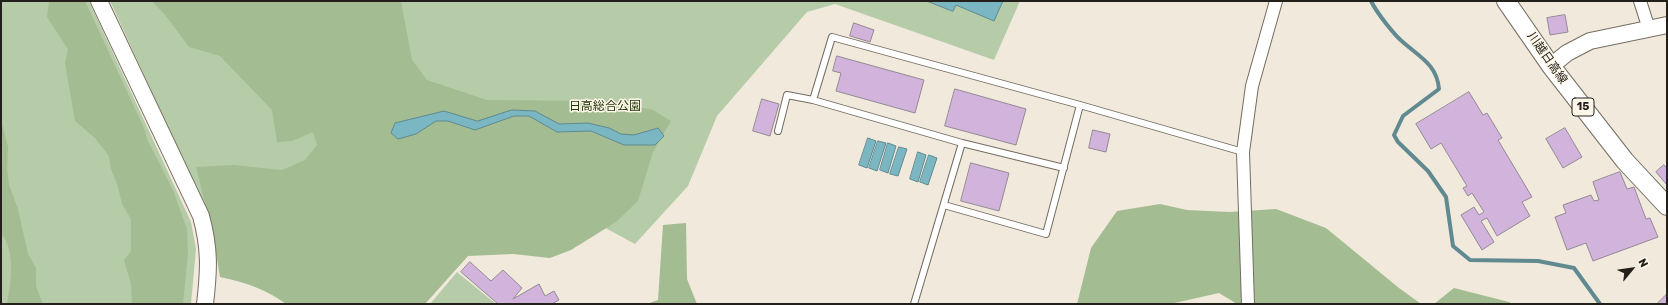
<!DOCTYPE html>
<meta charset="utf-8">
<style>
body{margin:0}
#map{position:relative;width:1668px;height:305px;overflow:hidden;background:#f1e9dc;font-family:Rubik,sans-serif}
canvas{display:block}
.frame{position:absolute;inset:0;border:2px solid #23201b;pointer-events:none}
.north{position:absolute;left:1612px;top:249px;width:40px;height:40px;-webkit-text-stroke:3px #fef6e9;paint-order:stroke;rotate:61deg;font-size:11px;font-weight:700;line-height:16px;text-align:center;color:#23201b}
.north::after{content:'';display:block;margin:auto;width:14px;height:18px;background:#23201b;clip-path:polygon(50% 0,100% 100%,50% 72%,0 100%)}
</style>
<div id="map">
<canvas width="1668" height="305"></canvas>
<div class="frame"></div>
<div class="north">N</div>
</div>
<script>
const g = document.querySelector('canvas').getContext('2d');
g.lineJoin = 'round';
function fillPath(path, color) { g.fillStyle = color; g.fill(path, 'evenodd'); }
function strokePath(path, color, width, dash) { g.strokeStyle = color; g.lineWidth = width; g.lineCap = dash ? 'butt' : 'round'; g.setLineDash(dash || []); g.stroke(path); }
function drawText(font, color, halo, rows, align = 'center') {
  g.font = font + ' Rubik,"Noto Sans JP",sans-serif'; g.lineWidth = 3; g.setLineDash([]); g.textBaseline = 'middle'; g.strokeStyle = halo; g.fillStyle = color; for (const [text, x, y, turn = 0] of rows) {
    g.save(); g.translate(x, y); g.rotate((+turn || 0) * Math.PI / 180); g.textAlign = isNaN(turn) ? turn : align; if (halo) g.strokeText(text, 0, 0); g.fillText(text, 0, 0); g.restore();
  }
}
const green = new Path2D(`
 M1,1H89L191,222L196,249L191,304H1Z
 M110,1H1020L994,60L835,4L807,12L717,116L688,186L635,244L513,178L207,212Z
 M457,272L496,304H430Z`);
const forest = new Path2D(`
 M49,1H85L144,128L147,139L173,190L187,229L188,253L183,304H132L131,284L124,260L131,251V219L122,204L118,187L111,169L109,156L95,138L75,121L65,63L68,49L47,17Z
 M152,1H401L412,60L427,80L487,100L608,101L653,110L671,121L653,152L638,201L616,222L571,250L550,258L513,254L468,256L425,304H286C266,289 244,282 220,277L213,236L196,167L234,165L282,170L305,160L317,145L313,132L292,141L277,142L272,110L220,56L189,47L166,16Z
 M1,124L3,127L8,147L7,169L9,185L18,209L28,254L36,268V286L43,304H7C11,282 16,252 1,233Z
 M1160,204L1187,210L1230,212L1276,209L1326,228L1399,288L1421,304H1237L1219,293L1170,304H1077L1091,248L1117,211Z
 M686,223L687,279L697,304H647L658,300L663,225Z
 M1454,288L1509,302L1513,304H1434Z`);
const water = new Path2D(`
 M927,1H1003L994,21L956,5L953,11Z
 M512,110L535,111L559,124L588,123L609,128L621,134L634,135L658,128L664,136L655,145H624L591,131L557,132L529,116H514L475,130L448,121H436L416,134L398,139L391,133L395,123L444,111L477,121Z
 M868,138L876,141L867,168L859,165Z
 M878,141L886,143L877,171L869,168Z
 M888,143L896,146L888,173L880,170Z
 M899,147L907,149L898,176L890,174Z
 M918,152L926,155L918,182L910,179Z
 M929,155L937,158L928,185L920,182Z`);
const stream = new Path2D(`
 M1371,1C1377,13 1394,35 1404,43C1420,57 1437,65 1439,89L1403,116L1394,135L1398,142L1428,171L1446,197L1453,246L1470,260L1538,261L1574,268L1600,304`);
const building = new Path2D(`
 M1565,15L1568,32L1550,35L1547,18Z
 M854,23L874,30L870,42L850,36Z
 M837,56L924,80L915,113L836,91L841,73L833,71Z
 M955,89L1026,109L1016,145L945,126Z
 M1469,92L1483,115L1487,113L1502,138L1498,140L1532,197L1522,202L1530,216L1497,236L1487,218L1481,221L1494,242L1482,250L1461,215L1474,207L1479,215L1484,212L1472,193L1468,196L1463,188L1467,186L1441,143L1431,149L1416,124Z
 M762,99L779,104L770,136L753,131Z
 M1565,128L1582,157L1563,168L1546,139Z
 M1093,130L1110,134L1106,152L1089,148Z
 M971,163L1009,173L999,211L961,201Z
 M1664,165L1667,168V185L1656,172Z
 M1620,172L1627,189L1634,187L1646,219L1650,218L1658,237L1593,261L1586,243L1567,250L1555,217L1566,213L1563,205L1591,195L1594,201L1599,200L1593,182Z
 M470,262L491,281L503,270L522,288L513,299L539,284L545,296L554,291L559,300L552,304H498L461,272Z
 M1667,294V304H1657Z`);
const lane = new Path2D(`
 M813,100L832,37L1080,105L1243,152
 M778,131L787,95L813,100L962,143L1064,168
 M944,205L1046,234L1080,105
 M914,304L962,143`);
const street = new Path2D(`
 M1640,1L1649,29
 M1248,304L1243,152L1252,86L1276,1`);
const secondary = new Path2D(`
 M99,1L201,216C210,249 209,270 205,304
 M1551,66L1567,53L1590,41L1667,25`);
const primary = new Path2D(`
 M1506,1L1551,66L1625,161L1667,206`);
const shields = [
 [1583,107,22]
];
const shieldNames = [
 ["15",1583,107]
];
const streetNames = [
 ["川越日高線",1547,58,55]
];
const parkNames = [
 ["日高総合公園",605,107]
];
fillPath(green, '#b6cca8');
fillPath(forest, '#a3bc92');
fillPath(water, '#7ab7c2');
strokePath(water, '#608a90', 1);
strokePath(stream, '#608a90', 4);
fillPath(building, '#d1b3db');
strokePath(building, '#928995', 1);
strokePath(lane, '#746d61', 8);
strokePath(street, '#746d61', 14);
strokePath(secondary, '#746d61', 18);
strokePath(primary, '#746d61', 20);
strokePath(lane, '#fff', 6);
strokePath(street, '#fff', 12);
strokePath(secondary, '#fff', 16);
strokePath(primary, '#fff', 18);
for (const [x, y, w] of shields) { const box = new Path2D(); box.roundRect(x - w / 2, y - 9, w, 18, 3); g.fillStyle = '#fef6e9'; g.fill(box); strokePath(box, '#23201b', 1); }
drawText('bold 11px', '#23201b', null, shieldNames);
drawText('12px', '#23201b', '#fef6e9', streetNames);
drawText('12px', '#203709', '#fef6e9', parkNames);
</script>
